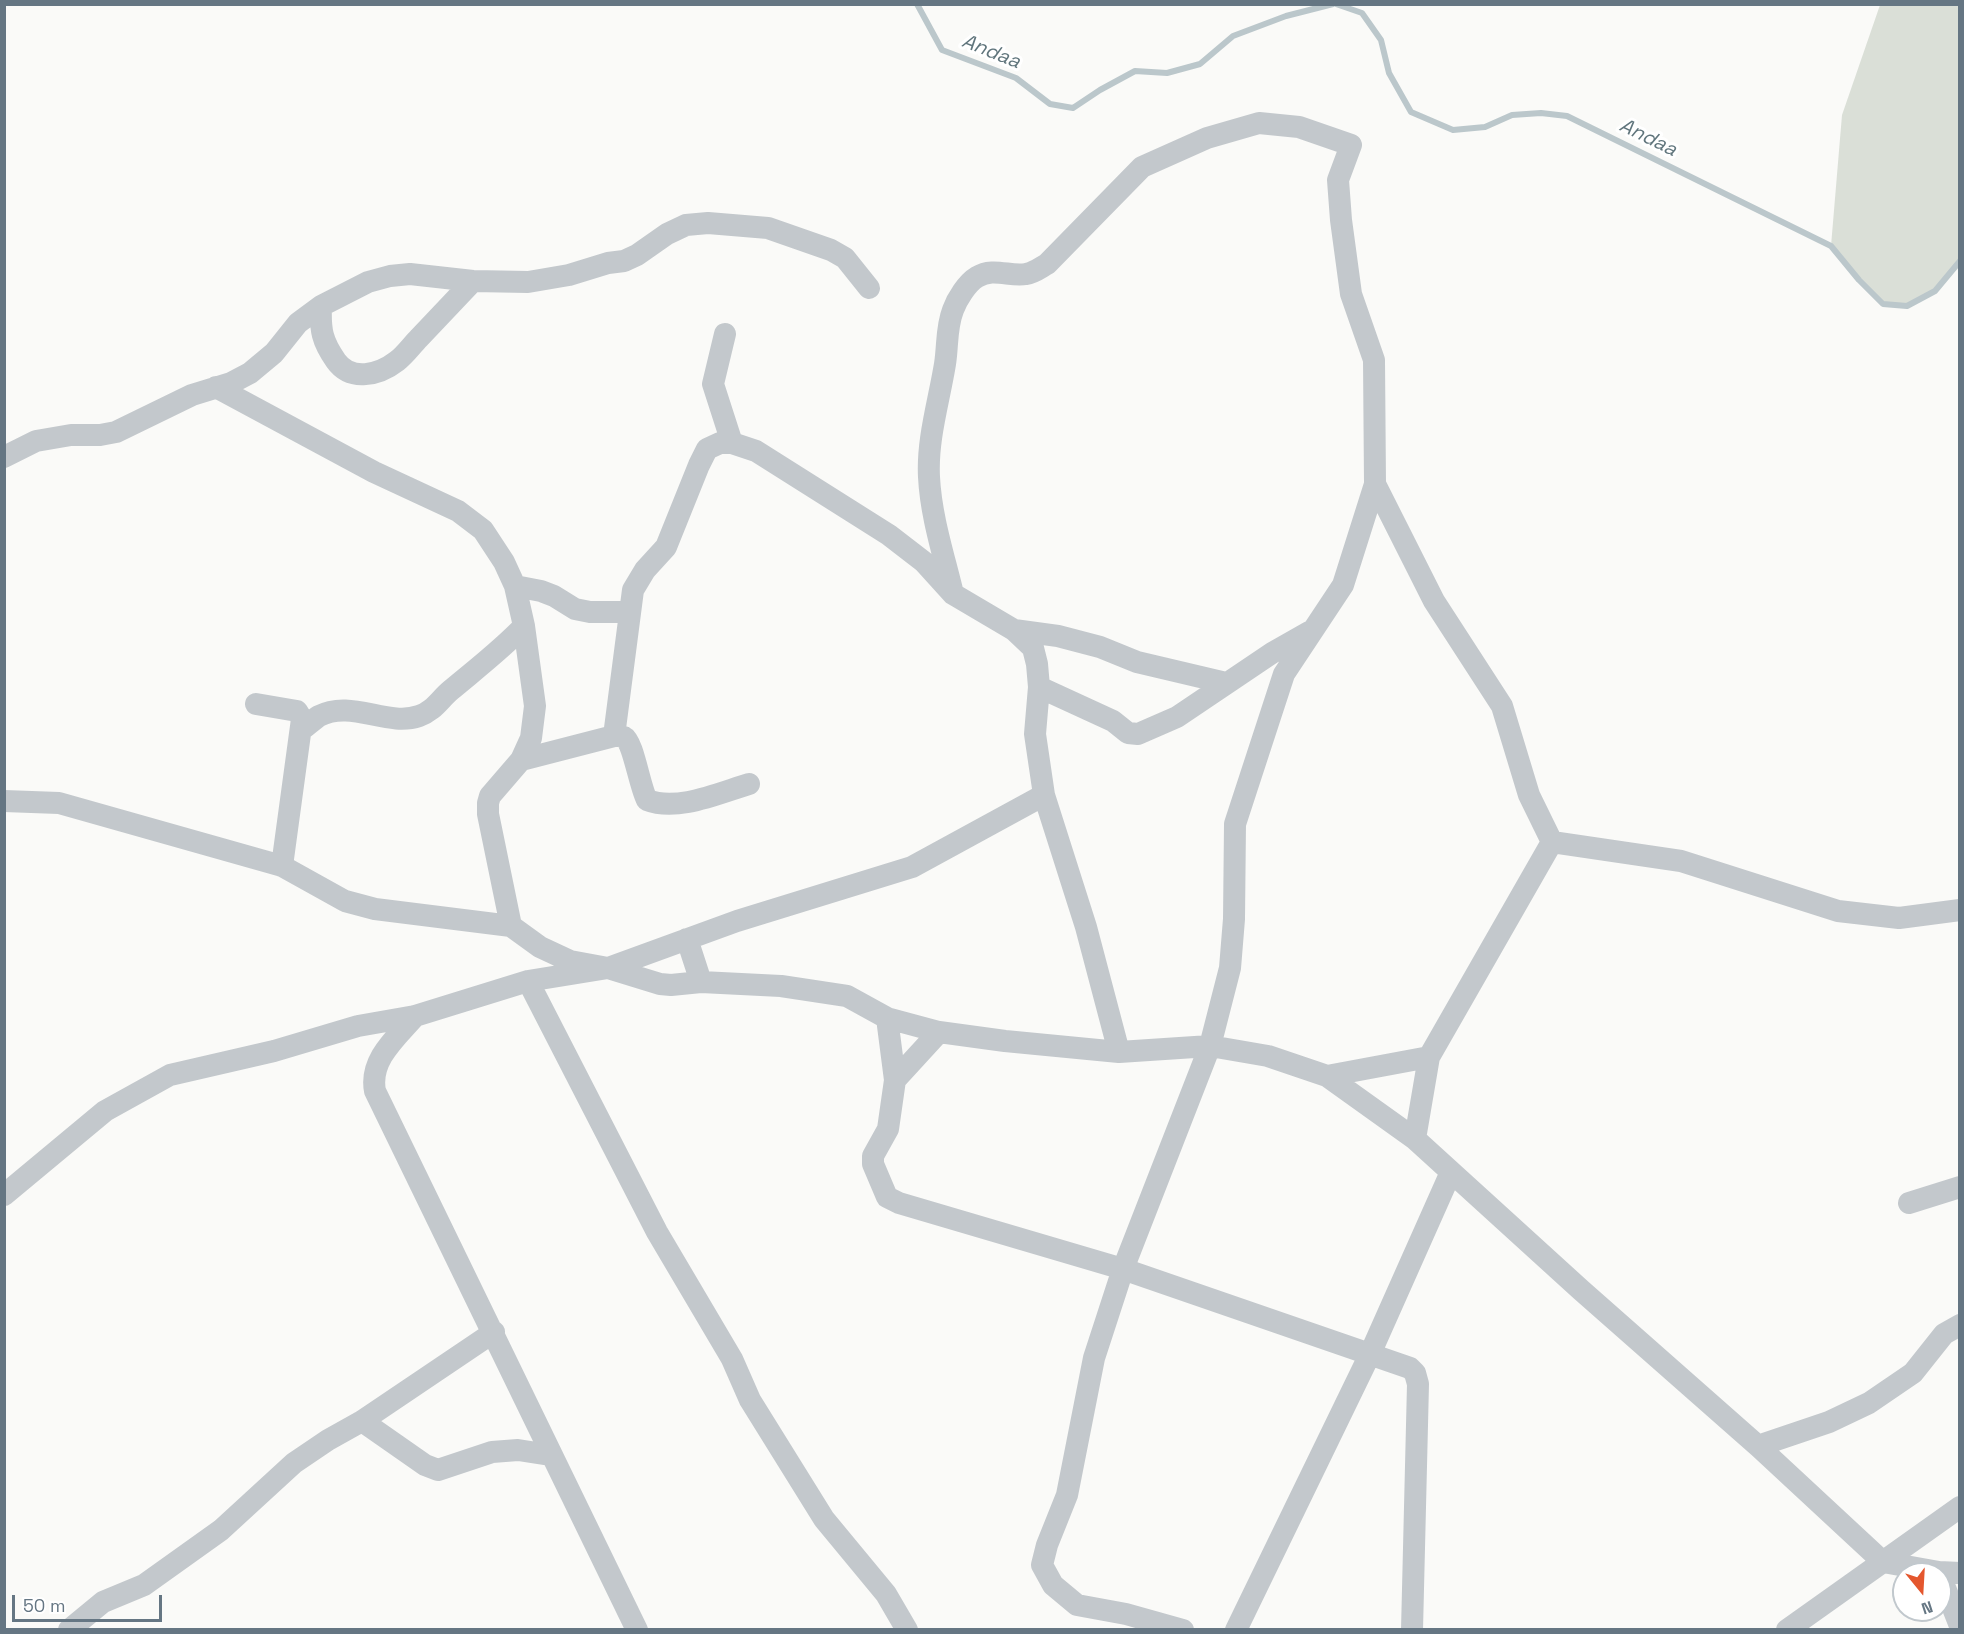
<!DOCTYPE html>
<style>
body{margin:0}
#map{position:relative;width:1964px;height:1634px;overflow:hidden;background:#fafaf8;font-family:"Space Grotesk",sans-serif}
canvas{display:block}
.frame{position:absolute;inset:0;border:6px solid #657683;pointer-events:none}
.north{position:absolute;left:1892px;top:1562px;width:60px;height:60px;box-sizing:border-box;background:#fff;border:2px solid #c1c8cd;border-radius:50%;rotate:162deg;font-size:16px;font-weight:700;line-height:24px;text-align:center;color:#657683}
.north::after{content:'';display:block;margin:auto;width:21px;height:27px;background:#e4572e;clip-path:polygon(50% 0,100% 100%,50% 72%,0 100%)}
.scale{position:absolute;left:12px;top:1595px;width:150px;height:27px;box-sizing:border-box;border:3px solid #657683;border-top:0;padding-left:8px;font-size:18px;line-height:21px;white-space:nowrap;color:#657683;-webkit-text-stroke:4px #fff;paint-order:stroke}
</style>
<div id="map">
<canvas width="1964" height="1634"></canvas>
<div class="frame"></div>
<div class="north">N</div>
<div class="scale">50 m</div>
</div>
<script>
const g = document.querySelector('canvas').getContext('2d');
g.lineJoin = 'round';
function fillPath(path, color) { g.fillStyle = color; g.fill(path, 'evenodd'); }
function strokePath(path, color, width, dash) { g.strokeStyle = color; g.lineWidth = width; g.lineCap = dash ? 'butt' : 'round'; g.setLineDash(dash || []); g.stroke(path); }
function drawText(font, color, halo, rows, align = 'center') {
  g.font = font + ' "Space Grotesk",sans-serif'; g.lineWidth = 6; g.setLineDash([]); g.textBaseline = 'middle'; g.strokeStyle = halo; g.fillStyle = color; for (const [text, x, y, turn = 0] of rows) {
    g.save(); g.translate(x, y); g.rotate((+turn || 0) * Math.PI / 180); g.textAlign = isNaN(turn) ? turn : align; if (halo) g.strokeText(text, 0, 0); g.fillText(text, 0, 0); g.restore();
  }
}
const green = new Path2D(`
 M1880,5H1959V261L1935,291L1907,306L1883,304L1859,280L1831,246L1842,115Z`);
const stream = new Path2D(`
 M917,4L942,50L1016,78L1050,104L1073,108L1100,90L1135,71L1167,73L1200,64L1233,36L1286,16L1333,4
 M1336,4L1362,13L1381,40L1389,73L1411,112L1453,130L1485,127L1512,115L1541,113L1567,116L1831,246L1859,280L1883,304L1907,306L1935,291L1960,261`);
const street = new Path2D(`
 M321,306C320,330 322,341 336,361C351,382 379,375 397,361C405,355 412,345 419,338C437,319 455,300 473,281
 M725,334L713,384L732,443
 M216,387L374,472L458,511L483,530L504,562L515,586L524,626L535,706L531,738L521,760L490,796L488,803V814L511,926L540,947L570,961L608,968L660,984L671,985L701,982L781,986L847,996L887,1018L939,1032L1005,1041L1119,1052L1210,1046L1268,1056L1327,1076L1415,1139L1581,1290L1758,1446L1883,1562L1939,1572L1960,1573
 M4,457L36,441L71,435H100L116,432L192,395L231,383L250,373L274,353L298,323L321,306L368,282L390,276L410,274L473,281L528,282L569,275L608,263L624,261L637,255L667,234L686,225L708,223L768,228L831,250L845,258L869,288
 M515,586L541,591L554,596L575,609L590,612H630
 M953,594C944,556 931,517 929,477C927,439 939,401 945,364C948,345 946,328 953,310C957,299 967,283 977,277C993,267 1010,277 1026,274C1034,273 1040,268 1047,264L1142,167L1207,138L1259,123L1299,127L1351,145L1338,180L1341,220L1351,294L1374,360L1375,484L1434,601L1502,706L1529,795L1552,842
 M1014,630L1058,636L1100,647L1137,662L1226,683
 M1039,687L1113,721L1128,733L1138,734L1177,717L1272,653L1309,632
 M256,704L297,711L302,719L282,866
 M301,730C307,726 313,720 319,716C351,699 387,727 419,716C434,711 440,699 451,690C476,669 501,650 524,626
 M614,736L633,590L645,570L666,547L699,465L707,449L720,443H732L756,451L889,535L924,562L953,594L1014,630L1033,648L1037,664L1039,687L1035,734L1044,795L1086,927L1119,1052
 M521,760L614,736C615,736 623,736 624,737C633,741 640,788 647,800C677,812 719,793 749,784
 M4,801L59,803L282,866L345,901L375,909L511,926
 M1552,842L1681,861L1838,911L1899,918L1960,910
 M687,939L701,982
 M528,981L657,1232L732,1359L750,1400L824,1519L886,1594L907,1630
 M415,1016C396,1038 369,1060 375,1091L637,1630
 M887,1018L895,1080L888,1129L873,1156V1164L887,1197L899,1203L1123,1269L1410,1368L1415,1373L1418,1384L1412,1630
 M1327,1076L1429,1057
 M895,1080L939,1032
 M1415,1139L1429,1057L1552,842
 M4,1195L105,1111L170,1075L274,1051L358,1026L415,1016L528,981L608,968L737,921L912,867L1044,795
 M1909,1203L1960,1187
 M362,1421L425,1465L438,1470L492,1452L518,1450L550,1455
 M1758,1446L1829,1422L1869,1403L1913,1373L1944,1334L1960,1325
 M1940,1575L1960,1626
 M69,1630L103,1602L144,1585L221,1530L294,1463L328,1440L362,1421L494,1332
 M1183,1630L1126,1614L1077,1605L1053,1585L1042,1565L1047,1545L1067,1495L1094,1358L1123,1269L1210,1046L1230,968L1234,919L1235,824L1284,674L1343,585L1375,484
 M1236,1630L1370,1354L1451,1172
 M1787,1630L1960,1507`);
const waterNames = [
 ["Andaa",991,52,22],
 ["Andaa",1648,138,26]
];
fillPath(green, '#dadfd7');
strokePath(stream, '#bbc7cb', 6);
strokePath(street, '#c3c8cc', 22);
drawText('italic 20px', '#60757c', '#fff', waterNames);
</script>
